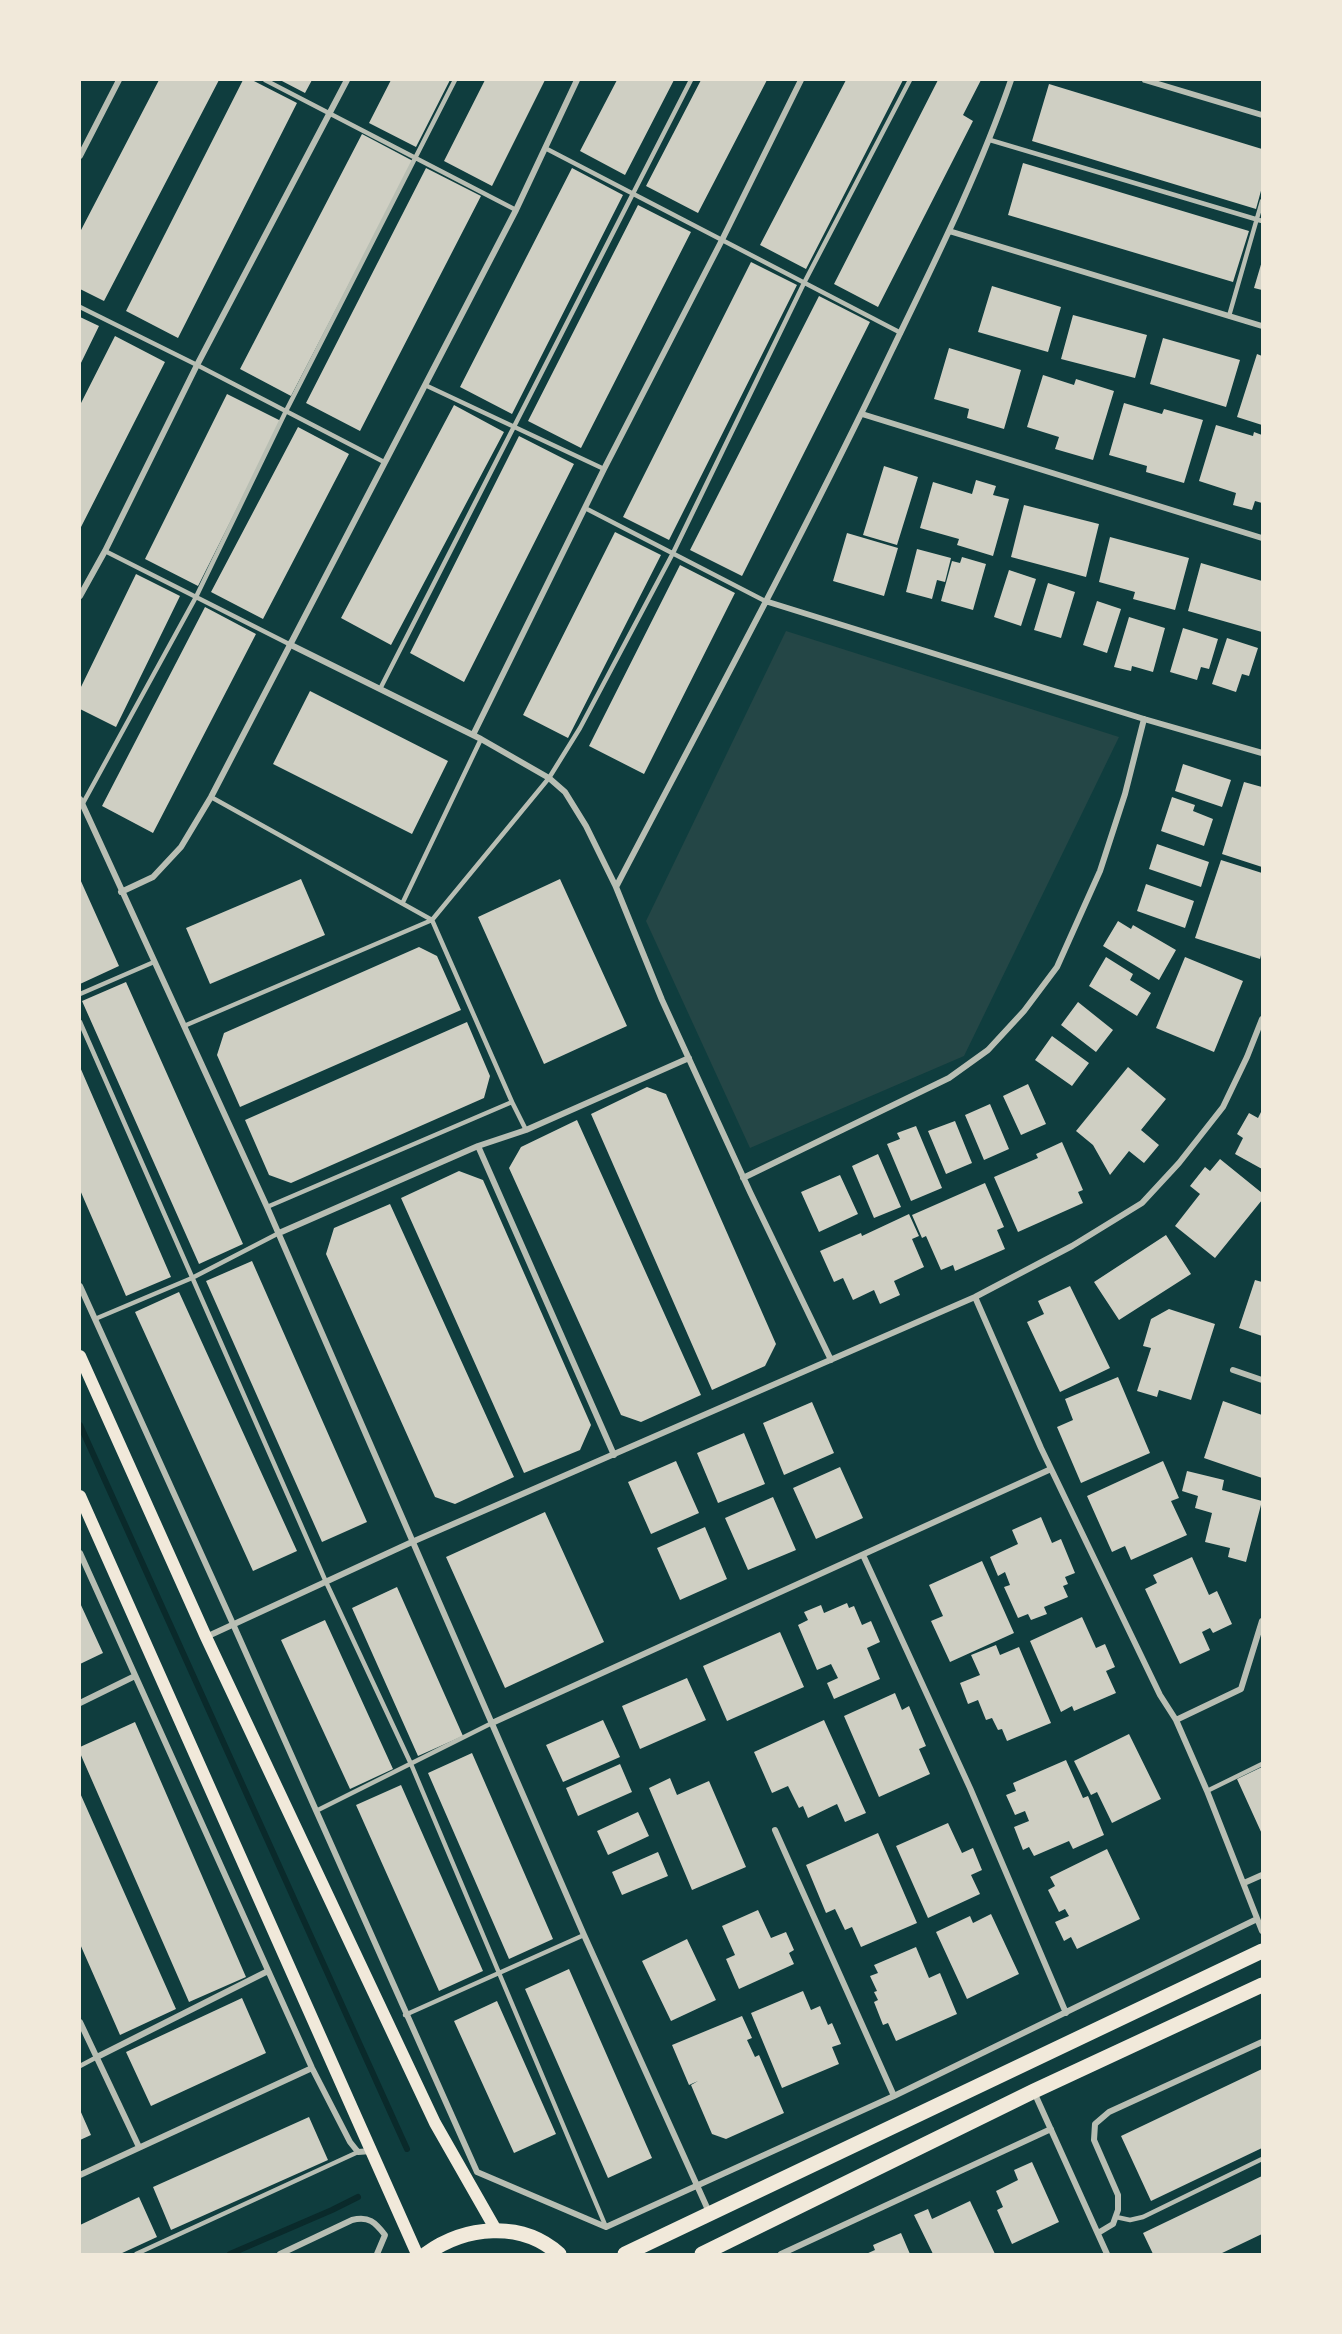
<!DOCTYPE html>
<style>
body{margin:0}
#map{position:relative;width:1342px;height:2334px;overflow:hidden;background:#0f3d3e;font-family:"Work Sans",sans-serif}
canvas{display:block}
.frame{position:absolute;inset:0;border:81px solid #f1e9da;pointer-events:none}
</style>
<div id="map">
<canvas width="1342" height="2334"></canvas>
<div class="frame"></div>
</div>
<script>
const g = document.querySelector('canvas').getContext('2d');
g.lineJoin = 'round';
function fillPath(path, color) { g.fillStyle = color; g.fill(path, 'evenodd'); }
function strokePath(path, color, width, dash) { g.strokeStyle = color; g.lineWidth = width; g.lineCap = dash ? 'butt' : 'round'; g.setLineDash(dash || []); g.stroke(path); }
const green = new Path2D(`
 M786,631L1119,737L964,1056L750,1148L646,921Z`);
const stream = new Path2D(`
 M80,1425L407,2149
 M230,2254L332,2210L358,2197`);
const building = new Path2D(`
 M159,80H219L104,301L80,289V232Z
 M243,80H252L297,103L178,338L126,311Z
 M280,80H312L305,93Z
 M391,80H450L416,147L369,123Z
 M485,80H545L492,186L444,161Z
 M617,80H674L625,175L580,151Z
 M701,80H767L698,213L646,186Z
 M846,80H903L806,269L760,245Z
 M938,80H981L963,115L973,121L878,307L834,284Z
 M1049,84L1262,149V187L1256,209L1032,141Z
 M362,134L413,161L291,396L240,369Z
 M1023,163L1249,231L1233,282L1008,215Z
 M426,168L481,196L360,431L306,403Z
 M572,168L623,195L512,414L460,387Z
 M638,205L691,232L581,448L528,421Z
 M1262,261V290L1254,288Z
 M751,262L797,285L669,540L623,517Z
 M992,286L1061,307L1048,352L978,332Z
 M819,296L870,322L742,576L690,550Z
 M1073,315L1147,335L1135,378L1061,359Z
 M80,317L99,326L80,365Z
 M115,336L165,362L80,529V405Z
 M1163,338L1240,360L1226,407L1150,384Z
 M949,348L1021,370L1004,429L967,418L969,409L934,399Z
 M1257,354L1262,356V425L1237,417Z
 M1043,375L1074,385L1076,379L1114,391L1093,460L1055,449L1059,437L1027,427Z
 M227,394L281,421L198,586L145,559Z
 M1124,403L1162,414L1164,409L1203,420L1184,483L1146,472L1147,466L1109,455Z
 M454,405L504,432L391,645L341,618Z
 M1216,425L1253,436L1254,432L1262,435V503L1255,501L1252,510L1233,505L1236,493L1199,481Z
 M298,427L349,454L263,619L211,592Z
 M519,436L574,464L464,682L410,653Z
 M884,466L918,477L897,545L863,535Z
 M976,480L996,486L993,495L1009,499L993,556L957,545L959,539L920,528L933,482L972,494Z
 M1024,505L1099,524L1086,577L1011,557Z
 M615,532L661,555L568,738L523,715Z
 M847,533L898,548L884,596L833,581Z
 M1110,537L1189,558L1175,610L1133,599L1135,592L1099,582Z
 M917,549L951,558L945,582L937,580L932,599L906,592Z
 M962,557L986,564L973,610L941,601L952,561L960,563Z
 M1201,563L1262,581V632L1188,611Z
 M680,565L735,593L644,774L589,746Z
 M1009,570L1036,579L1021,626L994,617Z
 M136,574L180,596L116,727L80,709V689Z
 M1048,583L1075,592L1061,638L1034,630Z
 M1097,601L1121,609L1107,653L1083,645Z
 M205,607L256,634L153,833L102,806Z
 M1129,617L1165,628L1153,672L1132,666L1131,671L1114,667Z
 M1183,628L1218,639L1209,669L1201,667L1197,680L1170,672Z
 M1227,638L1258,648L1249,676L1242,674L1236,692L1212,684Z
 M310,691L448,761L412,834L273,764Z
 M1183,764L1231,780L1222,807L1175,791Z
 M1244,782L1262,787V867L1222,854Z
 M1172,797L1195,805L1193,811L1213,819L1204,846L1161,831Z
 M1157,844L1209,862L1201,887L1149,869Z
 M1221,860L1262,873V951L1260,959L1195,938Z
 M80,879L119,966L80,984Z
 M301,879L325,935L210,984L186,928Z
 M560,879L627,1026L544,1064L478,917Z
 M1146,884L1194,901L1185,928L1137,911Z
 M1118,921L1131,929L1133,925L1176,950L1159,980L1103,946Z
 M419,947L437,956L461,1010L240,1107L217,1055L224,1033Z
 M1106,957L1133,974L1130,980L1151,993L1137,1016L1089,986Z
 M1185,957L1243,981L1214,1052L1156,1028Z
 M126,982L243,1244L199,1264L82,1001Z
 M1078,1002L1113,1030L1096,1052L1061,1025Z
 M467,1022L490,1076L484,1098L291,1183L269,1175L245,1120Z
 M1052,1036L1089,1063L1072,1086L1035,1060Z
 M80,1067L171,1277L126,1296L80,1190Z
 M1128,1067L1166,1099L1141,1130L1159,1145L1144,1163L1129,1151L1110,1175L1093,1145L1076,1131Z
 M1028,1084L1046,1124L1021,1135L1003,1096Z
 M647,1087L666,1094L776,1344L765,1366L712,1390L591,1114Z
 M990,1104L1009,1149L984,1160L965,1115Z
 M1262,1110V1169L1235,1154L1243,1138L1237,1134L1249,1113L1258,1118Z
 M577,1120L701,1395L641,1422L621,1415L509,1168L521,1147Z
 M955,1121L972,1163L946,1174L928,1131Z
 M916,1126L942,1188L911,1201L887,1144L900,1139L897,1133Z
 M1062,1142L1083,1190L1078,1192L1083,1203L1018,1232L994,1177L1038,1158L1036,1154Z
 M878,1154L901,1207L874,1218L852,1166Z
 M1220,1159L1262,1193V1200L1215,1258L1175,1226L1200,1194L1190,1186L1205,1167L1210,1171Z
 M459,1171L483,1180L591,1425L580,1450L524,1473L401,1198Z
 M840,1175L858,1214L819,1232L801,1192Z
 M985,1183L1004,1227L997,1230L1005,1249L955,1271L953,1265L941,1270L926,1236L922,1238L912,1215Z
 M390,1204L514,1477L455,1504L435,1497L326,1254L334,1228Z
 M909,1214L919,1236L912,1239L924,1267L894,1281L900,1295L880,1304L874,1290L853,1300L843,1278L834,1282L820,1251L861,1233L862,1236Z
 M1166,1235L1191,1274L1119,1320L1094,1282Z
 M252,1261L367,1522L322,1542L206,1281Z
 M1255,1280L1262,1282V1336L1239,1328Z
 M1070,1286L1110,1368L1060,1392L1027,1322L1044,1314L1038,1301Z
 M179,1292L297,1551L253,1571L135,1312Z
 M1169,1309L1215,1324L1191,1400L1159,1390L1157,1397L1137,1391L1151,1348L1143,1346L1151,1319Z
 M1118,1377L1150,1453L1081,1483L1057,1427L1073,1420L1065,1399Z
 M1223,1401L1262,1415V1478L1204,1458Z
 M812,1402L834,1453L784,1475L763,1423Z
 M744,1433L765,1484L718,1503L697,1453Z
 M676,1461L699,1513L651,1534L628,1482Z
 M1163,1461L1179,1498L1171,1501L1187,1535L1131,1560L1125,1546L1112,1552L1087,1496Z
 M840,1467L863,1518L816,1539L793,1488Z
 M1187,1471L1224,1480L1222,1490L1262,1501L1246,1562L1228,1557L1230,1548L1205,1542L1212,1513L1195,1508L1198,1496L1182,1491Z
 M773,1497L796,1550L748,1570L725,1518Z
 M545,1512L604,1642L505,1688L446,1557Z
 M1041,1517L1052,1543L1061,1539L1075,1573L1065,1577L1068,1584L1063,1586L1068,1597L1044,1607L1047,1614L1031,1620L1028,1614L1018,1618L1004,1587L1010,1585L1005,1572L998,1576L990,1557L1018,1544L1012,1530Z
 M705,1527L727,1579L680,1600L657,1548Z
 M1192,1557L1209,1595L1217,1591L1232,1624L1213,1633L1210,1628L1202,1632L1210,1650L1180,1664L1145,1589L1157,1583L1153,1575Z
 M982,1561L1014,1633L950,1662L931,1621L943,1616L929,1585Z
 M397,1587L463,1736L418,1756L352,1608Z
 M80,1603L103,1653L80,1664Z
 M847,1603L849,1608L854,1606L862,1625L871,1621L880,1642L867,1648L880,1679L834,1699L827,1683L838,1678L831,1664L817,1670L798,1625L808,1620L804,1612L821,1605L824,1613Z
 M1082,1617L1096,1648L1105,1644L1115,1667L1106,1671L1116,1693L1074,1711L1072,1706L1061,1712L1030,1641Z
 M325,1620L393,1769L350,1789L281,1640Z
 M780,1632L804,1687L727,1721L703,1666Z
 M996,1645L1000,1655L1019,1647L1051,1723L1007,1741L1002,1729L998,1730L992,1718L986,1720L978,1700L968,1704L960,1683L980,1675L971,1655Z
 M687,1678L706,1720L640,1749L622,1706Z
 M895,1693L902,1710L909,1706L926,1746L919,1749L930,1774L879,1797L844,1716Z
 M603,1720L620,1757L563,1782L546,1745Z
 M824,1720L866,1813L845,1822L837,1804L808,1818L803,1806L799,1808L788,1786L772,1793L754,1752Z
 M135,1722L246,1977L189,2002L80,1753V1747Z
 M1129,1734L1161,1799L1112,1823L1097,1792L1091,1795L1074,1761Z
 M472,1753L553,1939L509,1959L428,1773Z
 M1066,1760L1083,1798L1088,1796L1104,1835L1073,1849L1069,1841L1034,1856L1029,1847L1023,1850L1014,1827L1029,1821L1025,1811L1015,1815L1006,1795L1016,1791L1013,1783Z
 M620,1764L632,1792L578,1816L566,1788Z
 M1262,1767V1834L1237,1779Z
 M670,1778L677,1795L709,1781L746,1867L692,1890L649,1788Z
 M401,1785L483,1971L439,1991L356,1805Z
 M80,1793L176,2009L120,2035L80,1944Z
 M638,1812L649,1836L608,1855L597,1831Z
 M948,1823L962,1853L973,1848L982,1870L971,1875L980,1894L928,1918L896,1846Z
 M878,1833L917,1923L861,1947L852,1927L845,1930L835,1909L826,1913L806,1865Z
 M1107,1849L1140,1919L1077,1949L1071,1937L1064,1941L1055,1922L1069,1916L1065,1909L1059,1912L1048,1890L1055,1886L1050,1877Z
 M658,1852L668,1876L622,1895L612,1872Z
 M758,1910L771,1938L786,1932L794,1950L789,1953L794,1964L739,1989L726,1959L735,1955L722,1926Z
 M991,1914L1019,1974L967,1999L936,1932L970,1916L973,1923Z
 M687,1939L716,2000L671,2021L642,1961Z
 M916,1947L929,1978L940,1973L957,2014L896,2041L888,2023L883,2025L874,2002L878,2000L874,1992L877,1991L870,1976L878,1973L874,1965Z
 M569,1969L652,2158L608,2178L525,1989Z
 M803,1991L811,2010L820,2006L828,2025L832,2023L841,2044L832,2047L839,2064L782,2088L751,2013Z
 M242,1998L266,2053L151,2106L126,2052Z
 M497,2001L556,2134L514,2153L454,2021Z
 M742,2016L752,2038L747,2040L755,2057L759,2055L784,2113L726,2139L712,2134L691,2085L698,2081L689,2085L672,2045Z
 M1262,2069V2148L1151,2201L1121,2136Z
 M80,2110L91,2135L80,2140Z
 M309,2117L328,2160L171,2230L153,2187Z
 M1032,2162L1059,2222L1012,2244L997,2210L1003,2207L996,2191L1018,2180L1014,2170Z
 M1262,2176V2234L1220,2254H1153L1143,2233Z
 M139,2197L157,2237L120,2254H80V2225Z
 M970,2201L995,2254H933L914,2215L928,2209L932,2219Z
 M901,2233L910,2254H866L875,2250L873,2245Z`);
const service = new Path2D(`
 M265,80L516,210
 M990,140L1262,221
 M545,148L901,333
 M80,307L197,365L384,462
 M1229,316L1262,201
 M425,385L604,469
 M585,508L765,601
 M105,551L289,644
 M380,689L691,80
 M211,797L432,920L512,1102L526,1130
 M82,805L196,597L286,411L455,80
 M403,902L481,739
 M80,994L154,962
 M80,1022L326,1582L411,1764L606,2227
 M184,1026L432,920L549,778L580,728L673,553L804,283L910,80
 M267,1207L512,1102
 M95,1319L192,1278L279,1233
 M1207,1791L1262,1764
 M316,1811L492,1723
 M405,2015L584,1935
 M80,2066L97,2057
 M1116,2217L1130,2220L1143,2217L1262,2159
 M136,2254L358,2152`);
const minor = new Path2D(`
 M1145,80L1262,115
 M80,156L119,80
 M949,231L1262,326
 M862,414L1262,538
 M80,596L105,551L197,365L347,80
 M765,601L1144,719L1262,753
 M289,644L481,739L549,778L565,792L586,826L616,887L662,1000L750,1192L831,1360
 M473,735L604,469L722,240L801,80
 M80,799L267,1207L584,1935L709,2212
 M616,887C709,709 805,532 892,350C935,261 979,173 1011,80
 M121,892L153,877L181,847L211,797L516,210L577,80
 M478,1146L614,1455
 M743,1178L949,1078L988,1050L1024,1011L1057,967L1100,871L1125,794L1144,719
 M279,1233L478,1146L526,1130L689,1058
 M80,1286L233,1624L477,2172L606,2227L894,2096L1257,1919
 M975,1297L1041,1448L1160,1695L1176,1720L1207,1791L1262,1931
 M1233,1370L1262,1380
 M80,1553L312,2068L350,2142L358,2152L371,2151
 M863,1555L970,1788L1066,2013
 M206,1637L412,1542L975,1297L1072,1246L1142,1203L1179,1163L1223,1107L1247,1057L1262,1019
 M80,1703L135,1676
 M1176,1720L1241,1689L1262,1621
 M492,1723L1051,1469
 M775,1830L894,2096
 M1244,1883L1262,1875
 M80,2022L139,2147
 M97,2057L268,1971
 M1034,2092L1107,2254
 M80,2175L312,2068
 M1098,2233L1113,2224L1118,2210V2195L1094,2140L1095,2124L1109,2112L1262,2042
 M280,2254L352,2220C369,2216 375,2222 385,2235L377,2254
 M781,2254L1051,2129`);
const secondary = new Path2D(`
 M80,1356L206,1637L435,2123L496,2230
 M80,1496L417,2254`);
const primary = new Path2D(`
 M426,2254C465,2226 521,2220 559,2254
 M625,2254L1262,1951
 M702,2254L1034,2091L1262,1985`);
fillPath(green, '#244646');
strokePath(stream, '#0a2a2b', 6);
fillPath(building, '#cfcfc3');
strokePath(service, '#b8beb3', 4.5);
strokePath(minor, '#b8beb3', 6);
strokePath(secondary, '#f1e9da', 12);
strokePath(primary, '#f1e9da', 15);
</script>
